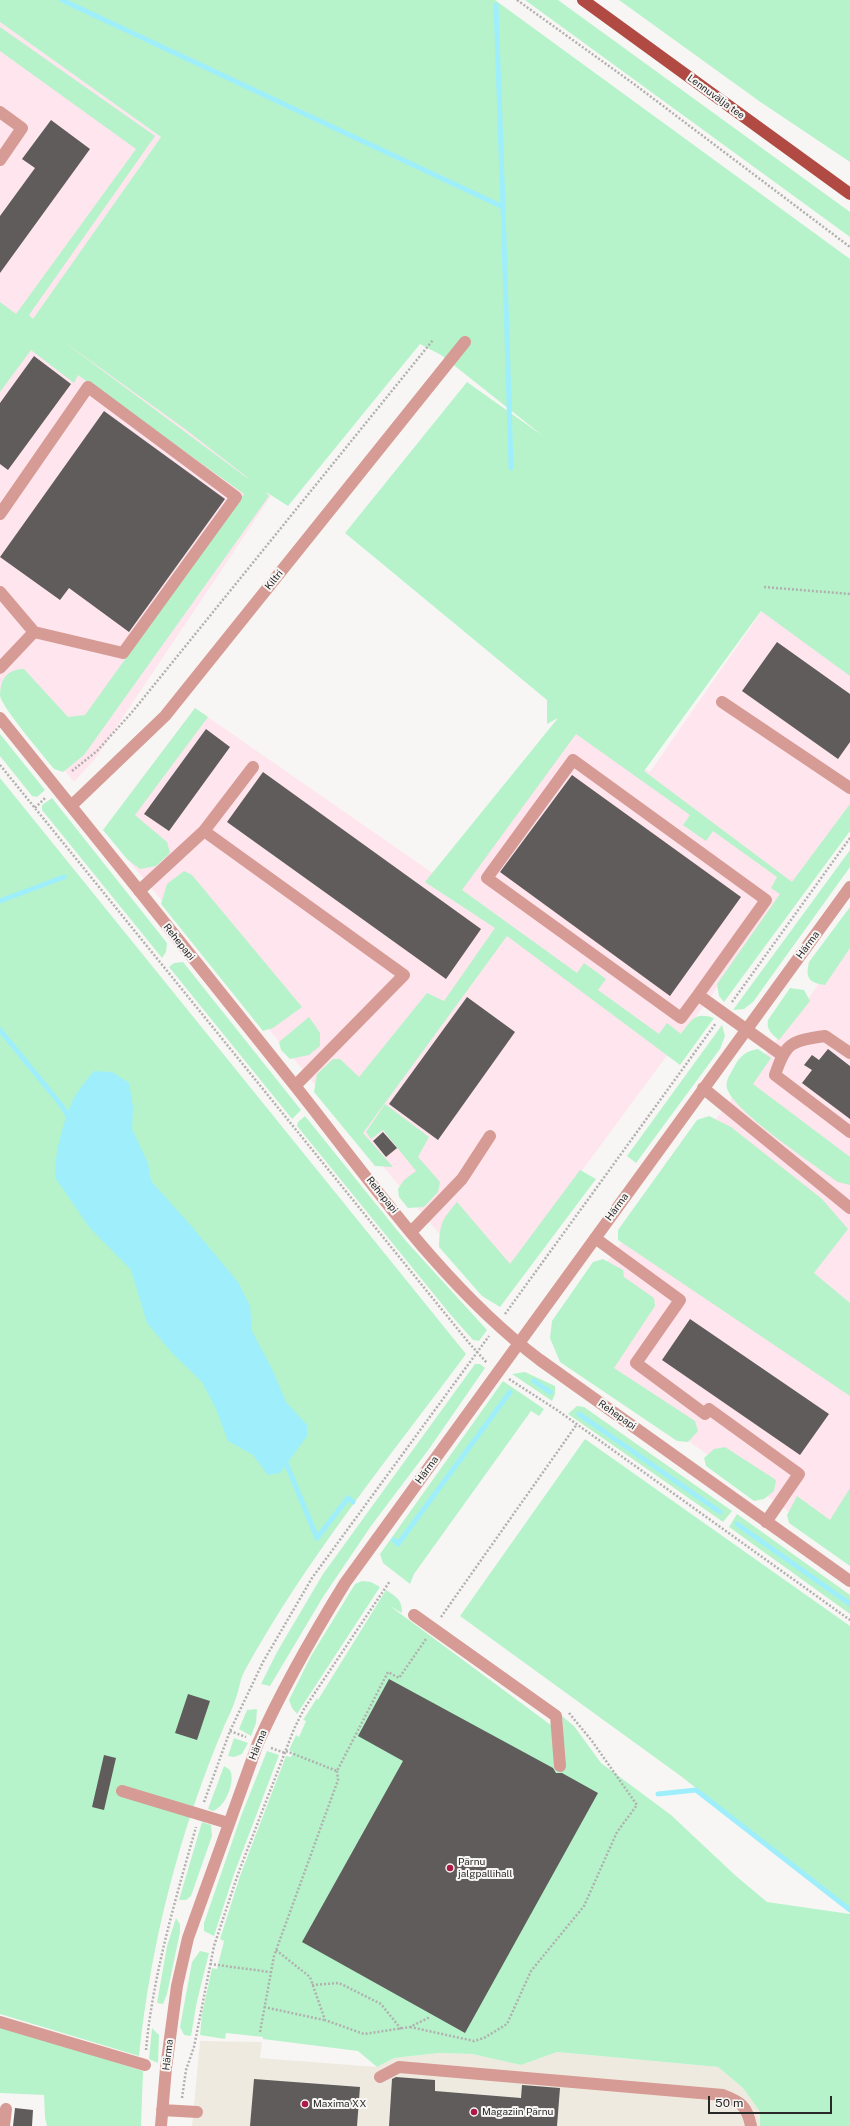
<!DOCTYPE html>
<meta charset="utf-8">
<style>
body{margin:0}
#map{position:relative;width:850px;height:2126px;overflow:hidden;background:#f8f6f4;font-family:"Public Sans",sans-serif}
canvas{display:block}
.scale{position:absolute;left:708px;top:2096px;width:124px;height:18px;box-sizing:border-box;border:2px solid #292928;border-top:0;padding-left:5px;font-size:12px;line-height:14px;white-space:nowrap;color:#292928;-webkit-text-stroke:3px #f8f6f4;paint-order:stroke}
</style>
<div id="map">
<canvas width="850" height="2126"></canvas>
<div class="scale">50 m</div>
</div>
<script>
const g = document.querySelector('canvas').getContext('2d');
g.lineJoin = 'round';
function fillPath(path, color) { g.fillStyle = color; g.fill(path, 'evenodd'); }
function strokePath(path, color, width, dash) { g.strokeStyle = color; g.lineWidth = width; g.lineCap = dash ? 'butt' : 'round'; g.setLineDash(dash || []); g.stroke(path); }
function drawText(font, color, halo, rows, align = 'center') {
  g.font = font + ' "Public Sans",sans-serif'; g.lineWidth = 4; g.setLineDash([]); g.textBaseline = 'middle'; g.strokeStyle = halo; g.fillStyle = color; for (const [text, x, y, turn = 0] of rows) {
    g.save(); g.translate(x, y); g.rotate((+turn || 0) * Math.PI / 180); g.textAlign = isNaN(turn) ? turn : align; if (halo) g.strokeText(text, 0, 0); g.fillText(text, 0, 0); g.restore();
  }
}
const built = new Path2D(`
 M200,2041L262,2042L260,2058L377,2067L394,2058L439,2053L472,2054L521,2065L557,2052L718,2067L743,2088L760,2112V2126H192Z`);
const industrial = new Path2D(`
 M0,22L161,137L34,319L185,428L271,496L95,759L74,782L0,689Z
 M770,599L850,657V808L490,1295L103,830L195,708L431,872H441L559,717L586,730L650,772Z
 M850,939V1555L562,1352L558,1326L813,992Z`);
const green = new Path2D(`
 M0,0H495L850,259V676L761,611L644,771L792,882L850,804V831L724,1002L719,996L717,984L780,894L771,888L777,877L713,831L706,841L683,825L690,815L576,734L462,890L577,973L584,963L606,979L598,990L659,1034L667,1023L681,1034C692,1019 695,1012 714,1018L680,1065L507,936L363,1133L393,1167L375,1166L314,1092L317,1074L333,1059H340L359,1077L427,993L444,1001L495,928L425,882L558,718L547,724V700L345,533L467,382L543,436L441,355L420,344L288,506L266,492L269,496L84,755L63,772L54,769C43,755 3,709 0,696C0,678 8,669 24,669L68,717L85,715L244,494L78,375L74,383L31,350L0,392V302L16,314L136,149L0,51V27L155,136L29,315L33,319L161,137L0,22ZM56,336L185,429L248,478H247Z
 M525,0H558L850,212V237Z
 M619,0H850V162L759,101Z
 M195,708L208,717L135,815L167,842L170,853L156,866L140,869L127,859L103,830Z
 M0,734L45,790L37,797L32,796L0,756Z
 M0,778L466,1354C389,1458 306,1559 244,1672C240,1680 239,1690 236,1698C233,1707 229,1716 225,1724C180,1830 151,1941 139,2056L0,2014Z
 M52,798L167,943L166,952L162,958L42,810V805Z
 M850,850V867L753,1002L744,1009L733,1010Z
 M184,871L192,875L302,1007L273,1028L263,1031L161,904L167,884Z
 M850,907V948L825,985C809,983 805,978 809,962Z
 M183,962L301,1110L292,1119L169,967L174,963Z
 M790,988L804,990L810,1001L779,1040C772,1035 766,1029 768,1020Z
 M309,1017L320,1033V1046L309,1055L290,1059L281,1050L279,1042Z
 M722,1025L725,1036L720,1049L636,1163L627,1156Z
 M758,1049L771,1058L753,1084L850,1157V1185L838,1182C814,1165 738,1114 728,1091C724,1083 729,1076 733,1069C739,1057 745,1051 758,1049Z
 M385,1104L429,1137L418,1157L440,1182L438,1192L424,1207L408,1208L399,1197L398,1189L404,1180L416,1171L383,1130L371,1139L366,1132Z
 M305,1116L405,1240L487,1330L479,1341L473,1340L450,1314L297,1126L298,1122Z
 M709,1116L731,1127L822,1199L848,1229L814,1273L850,1303V1396L618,1240V1230L697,1120Z
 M580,1170L596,1179L500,1307L482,1296L439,1247C440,1223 441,1221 457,1202L510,1264Z
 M603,1259L623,1270L624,1277L654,1298L655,1306L614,1368L695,1421L698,1431L688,1442L677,1441L560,1362L550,1338L552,1321L593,1262Z
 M475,1364H480L485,1368L429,1449L371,1526L323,1597L270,1686L261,1684L277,1652L323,1574Z
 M525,1372L555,1386V1394L552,1401L512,1374Z
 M503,1381L544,1409L539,1416L531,1411L414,1574L410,1584L383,1563L380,1554Z
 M577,1406L584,1407L732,1511L723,1522L568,1414Z
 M585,1439L850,1626V1910L682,1777L460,1616Z
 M725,1447L776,1480L774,1491L764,1499L754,1501L706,1466L704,1458L714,1449Z
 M850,1488V1566L789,1523L787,1515L797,1496L830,1520Z
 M737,1514L850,1595V1614L729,1527Z
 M362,1581L371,1582L380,1587L297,1714L292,1708L289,1700L311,1656L355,1584Z
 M386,1590C397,1597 402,1600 402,1613L390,1606L563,1734L562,1716L574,1726L601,1763L671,1815L736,1876L767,1902L850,1914V2126H760V2112L743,2088L718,2067L557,2052L521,2065L472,2054L439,2053L394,2058L377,2067L358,2051L263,2039V2037L226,2033L225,2039L200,2035L202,2014L212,1968L217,1969L224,1941L220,1939L240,1876L286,1756L291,1757L293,1752L289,1750L296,1735L299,1737L306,1721L303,1720L317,1698L318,1700L321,1695Z
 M257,1709L256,1723L251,1736L239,1729L247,1710Z
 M234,1738L248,1743L242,1754L234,1757L228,1756Z
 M267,1751L279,1755L234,1874L214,1936L204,1931V1923L241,1816Z
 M224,1766L230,1770C236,1782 225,1807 213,1811L208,1809Z
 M202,1822L211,1825L212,1836L191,1896L186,1900H179Z
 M176,1918L180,1924V1932L167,1994L163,2004L157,2003L167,1946Z
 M200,1951L209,1953L197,2001L191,2036L184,2035L180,2027L192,1962Z
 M0,2026L143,2071L141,2126H47L45,2118L44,2095L0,2093Z
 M152,2028L159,2035L158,2063L149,2059Z`);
const water = new Path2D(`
 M94,1071L112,1072L129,1083L133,1107L132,1129L148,1163L151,1181L193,1228L238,1282L250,1306L252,1331L273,1371L286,1402L307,1425V1436L280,1473L268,1475L253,1455L228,1441L216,1409L202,1382L173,1354L147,1323L131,1270L89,1227L56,1179C52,1160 66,1109 77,1093C82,1085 88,1078 94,1071Z`);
const stream = new Path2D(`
 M62,0L503,207L511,468
 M496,5L503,207
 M0,901L64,877
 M0,1030L62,1106L71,1121
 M534,1381L550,1392
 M579,1414L720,1512
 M284,1458L317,1538L348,1498L353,1502
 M737,1524L850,1604
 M394,1540L398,1544L510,1392
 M658,1794L696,1790L850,1910`);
const building = new Path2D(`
 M51,120L90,149L0,273V216L35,168L22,159Z
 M34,356L71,384L8,470L0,464V403Z
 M104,411L225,499L129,632L69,588L60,600L0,557Z
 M777,642L850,694V742L838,759L742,691Z
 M206,729L230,747L169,831L144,814Z
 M263,772L481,929L446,979L227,822Z
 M572,775L741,897L670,996L500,872Z
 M467,997L515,1032L438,1140L389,1104Z
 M828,1049L850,1066V1119L802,1083L812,1070L804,1065L812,1055L819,1060Z
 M383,1132L397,1148L386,1157L373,1141Z
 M690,1319L829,1414L800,1455L662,1360Z
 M389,1679L553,1768L556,1773H562L598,1793L465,2033L302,1942L403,1761L358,1736Z
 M188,1694L210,1701L197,1740L175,1733Z
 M104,1755L116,1758L104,1810L92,1807Z
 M396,2077L435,2080V2091L521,2098L522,2085L560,2088L557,2126H389L392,2079Z
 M254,2079L360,2087L357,2126H250Z
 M15,2108L33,2110L32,2126H13Z`);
const path = new Path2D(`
 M517,0L634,84L850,247
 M764,587L850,594
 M0,765L469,1343L487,1363
 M72,771L97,751L133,711L433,340
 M35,808L46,797
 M732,1002L850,838
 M505,1314L716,1023
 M509,1379L557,1410L850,1620
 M441,1617L577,1424
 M230,1731L246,1737
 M271,1748L285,1753
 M286,1751L337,1771L388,1672L399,1678L426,1639
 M204,1802L230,1731L263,1662L312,1578L489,1336
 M276,1950L310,1977L325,2020L364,2034L410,2027L430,2017
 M210,1964L270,1972
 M312,1985L339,1983L381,2004L401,2029
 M264,2007L324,2020
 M410,2027L474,2041L484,2038L507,2024L531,1971L584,1906L617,1832L637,1805L592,1741L569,1713
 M260,2032L274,1956L338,1780L337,1771
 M146,2050C153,1974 175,1901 196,1827
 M182,2098L186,2070L194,2047L214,1946L238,1874L294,1729L304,1709L390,1581`);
const minor = new Path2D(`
 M0,112L22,128L0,160
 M0,514L88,387L236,497L123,653L34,632L0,592
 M0,668L34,632
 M722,702L850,788
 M0,718C99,841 198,963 296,1087C369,1179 445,1289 540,1360L850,1581
 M253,767L204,831L404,975L295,1086
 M71,806L165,716L465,342
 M139,891L204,831
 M698,995L766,900L573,760L487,878L681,1018L698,995L782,1055
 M850,1053L825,1036C791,1041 786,1042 775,1075L850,1132
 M703,1088L850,1208
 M412,1231L462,1179L490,1136
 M595,1238L680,1300L636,1363L705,1414L709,1409L799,1474L766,1522
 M414,1615L556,1716L560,1766
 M122,1791L228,1823
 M0,2022L145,2065
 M380,2077L399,2067L723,2095C741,2102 747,2106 751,2126
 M162,2110L197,2112
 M4,2126L6,2109
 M161,2126L166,2068L177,1986L188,1938L258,1743C283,1687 313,1635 345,1583L850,887`);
const major = new Path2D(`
 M583,0L850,194`);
const markers = [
 [450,1868,4,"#ad1a46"],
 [305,2104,4,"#ad1a46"],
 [474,2112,4,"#ad1a46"]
];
const streetNames = [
 ["Lennuvälja tee",716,97,36],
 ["Kiltri",274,580,-51],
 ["Rehepapi",179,942,51],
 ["Härma",808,945,-54],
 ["Rehepapi",382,1195,51],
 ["Härma",617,1207,-54],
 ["Rehepapi",617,1415,35],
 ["Härma",427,1470,-54],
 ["Härma",258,1745,-68],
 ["Härma",168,2055,-83]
];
const poiNames = [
 ["Pärnu",458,1862],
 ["jalgpallihall",458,1874],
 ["Maxima XX",313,2104],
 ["Magaziin Pärnu",482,2112]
];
fillPath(built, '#efeae0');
fillPath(industrial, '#fee5ee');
fillPath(green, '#b6f3cb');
fillPath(water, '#9feefb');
strokePath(stream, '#9feefb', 5);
fillPath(building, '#5f5c5b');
strokePath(path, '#b1b0ae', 2.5, [2, 2]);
strokePath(minor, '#d69b94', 12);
strokePath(major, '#b04a43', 12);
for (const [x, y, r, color] of markers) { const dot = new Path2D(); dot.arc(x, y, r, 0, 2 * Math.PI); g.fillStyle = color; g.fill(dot); strokePath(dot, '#f8f6f4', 1.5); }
drawText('10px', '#292928', '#f8f6f4', streetNames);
drawText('10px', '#292928', '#f8f6f4', poiNames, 'left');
</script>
